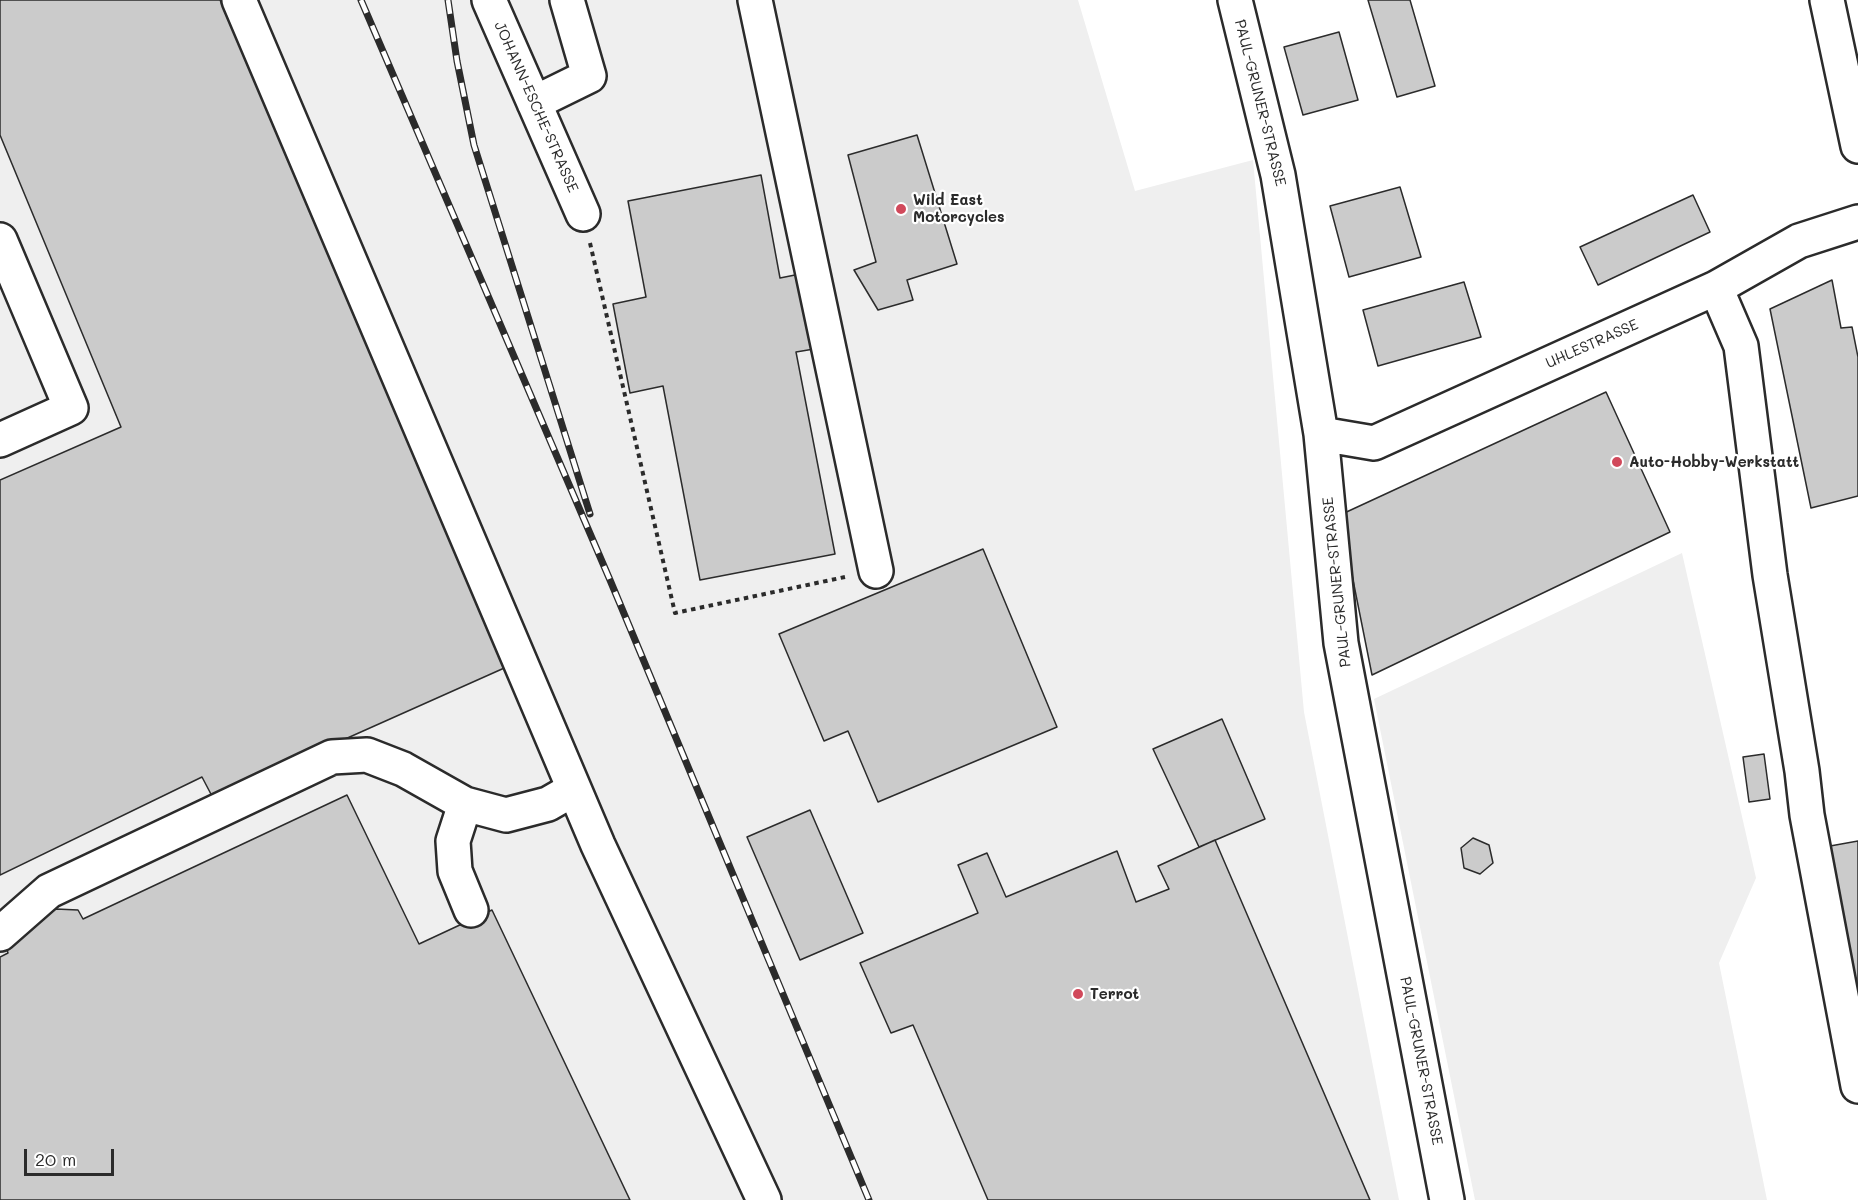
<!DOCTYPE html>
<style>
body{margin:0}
#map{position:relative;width:1858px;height:1200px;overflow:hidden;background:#fff;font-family:Mali,sans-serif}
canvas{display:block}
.scale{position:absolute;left:24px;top:1149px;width:90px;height:27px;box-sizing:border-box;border:3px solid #2b2b2b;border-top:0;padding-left:8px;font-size:18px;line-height:21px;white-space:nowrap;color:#2b2b2b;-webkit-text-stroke:4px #fff;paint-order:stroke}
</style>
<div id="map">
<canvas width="1858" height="1200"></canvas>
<div class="scale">20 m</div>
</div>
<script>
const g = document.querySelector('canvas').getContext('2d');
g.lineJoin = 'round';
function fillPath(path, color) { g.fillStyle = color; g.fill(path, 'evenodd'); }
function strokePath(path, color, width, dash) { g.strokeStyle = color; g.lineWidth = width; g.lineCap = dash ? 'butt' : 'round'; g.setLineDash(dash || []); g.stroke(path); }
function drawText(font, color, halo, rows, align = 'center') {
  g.font = font + ' Mali,sans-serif'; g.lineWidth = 4.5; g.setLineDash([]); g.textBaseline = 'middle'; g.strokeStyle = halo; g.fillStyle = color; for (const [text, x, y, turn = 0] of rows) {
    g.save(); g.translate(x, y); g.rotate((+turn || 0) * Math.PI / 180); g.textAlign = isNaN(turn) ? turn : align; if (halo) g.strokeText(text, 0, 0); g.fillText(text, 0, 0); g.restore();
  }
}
const built = new Path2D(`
 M0,0H1078L1135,191L1253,160L1304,712L1399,1200H0Z
 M1682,553L1756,878L1719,963L1767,1200H1475L1374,699Z`);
const building = new Path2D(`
 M0,0H220L511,665L213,798L202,777L0,875V480L121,427L0,135Z
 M1368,0H1410L1435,86L1397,97Z
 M1339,32L1358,100L1303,115L1284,47Z
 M917,135L957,264L907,280L913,300L878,310L854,270L876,262L848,155Z
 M761,175L780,278L800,274L814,349L796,352L835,554L700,580L663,386L630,393L613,304L646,297L628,201Z
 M1400,187L1421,257L1349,277L1330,206Z
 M1693,195L1710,232L1598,285L1580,247Z
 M1832,280L1841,328L1852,327L1858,357V496L1811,508L1770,309Z
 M1464,282L1481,337L1378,366L1363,310Z
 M1606,392L1670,532L1372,675L1340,515Z
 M983,549L1057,727L878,802L848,731L824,741L779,634Z
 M1222,719L1265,819L1199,847L1153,749Z
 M1764,754L1770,799L1749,802L1743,757Z
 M347,795L419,944L492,910L630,1200H0V957L8,953L5,943L34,915L56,909L78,910L83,919Z
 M810,810L863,933L800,960L747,837Z
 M1473,838L1489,845L1493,863L1480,874L1464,868L1461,848Z
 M1215,840L1370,1200H988L913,1025L891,1033L860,963L978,913L958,865L987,853L1006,897L1117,851L1136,902L1169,889L1158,866Z
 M1858,841V1023L1819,848Z`);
const path = new Path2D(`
 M590,243L675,613L845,577`);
const minor = new Path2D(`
 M239,0L598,845L764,1200
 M489,0L583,214
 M755,0L876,571
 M1235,0L1278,175L1321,434L1341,643L1447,1200
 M534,103L589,76L567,0
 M0,240L71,408L0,440
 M1716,288L1741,346L1770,575L1802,771L1807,815L1858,1086
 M1321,434L1374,443L1716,288L1799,241L1858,222
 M465,804L453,841L455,871L471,910
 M0,934L49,891L332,757L367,755L403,769L465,804L506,815L548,804L574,789`);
const major = new Path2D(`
 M1827,0L1858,146`);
const rail = new Path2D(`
 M361,0L610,580L869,1200
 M448,0L457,61L474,145L590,514`);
const markers = [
 [901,209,6,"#d1495b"],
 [1617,462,6,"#d1495b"],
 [1078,994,6,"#d1495b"]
];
const streetNames = [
 ["PAUL-GRUNER-STRASSE",1260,103,76],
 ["JOHANN-ESCHE-STRASSE",536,107,66],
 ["UHLESTRASSE",1592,344,-24],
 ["PAUL-GRUNER-STRASSE",1337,582,-96],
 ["PAUL-GRUNER-STRASSE",1421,1061,79]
];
const poiNames = [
 ["Wild East",913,200],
 ["Motorcycles",913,217],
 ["Auto-Hobby-Werkstatt",1629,462],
 ["Terrot",1090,994]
];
fillPath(built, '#efefef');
fillPath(building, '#cbcbcb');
strokePath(building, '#2b2b2b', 1.5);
strokePath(minor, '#2b2b2b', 38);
strokePath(major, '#2b2b2b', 38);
strokePath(path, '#2b2b2b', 4, [4.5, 4.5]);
strokePath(minor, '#fff', 33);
strokePath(major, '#fff', 33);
strokePath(rail, '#2b2b2b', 7);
strokePath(rail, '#fff', 4.5, [14]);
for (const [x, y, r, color] of markers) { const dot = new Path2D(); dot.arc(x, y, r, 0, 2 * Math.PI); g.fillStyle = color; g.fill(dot); strokePath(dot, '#fff', 2); }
drawText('15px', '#2b2b2b', '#fff', streetNames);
drawText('bold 15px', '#2b2b2b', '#fff', poiNames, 'left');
</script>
